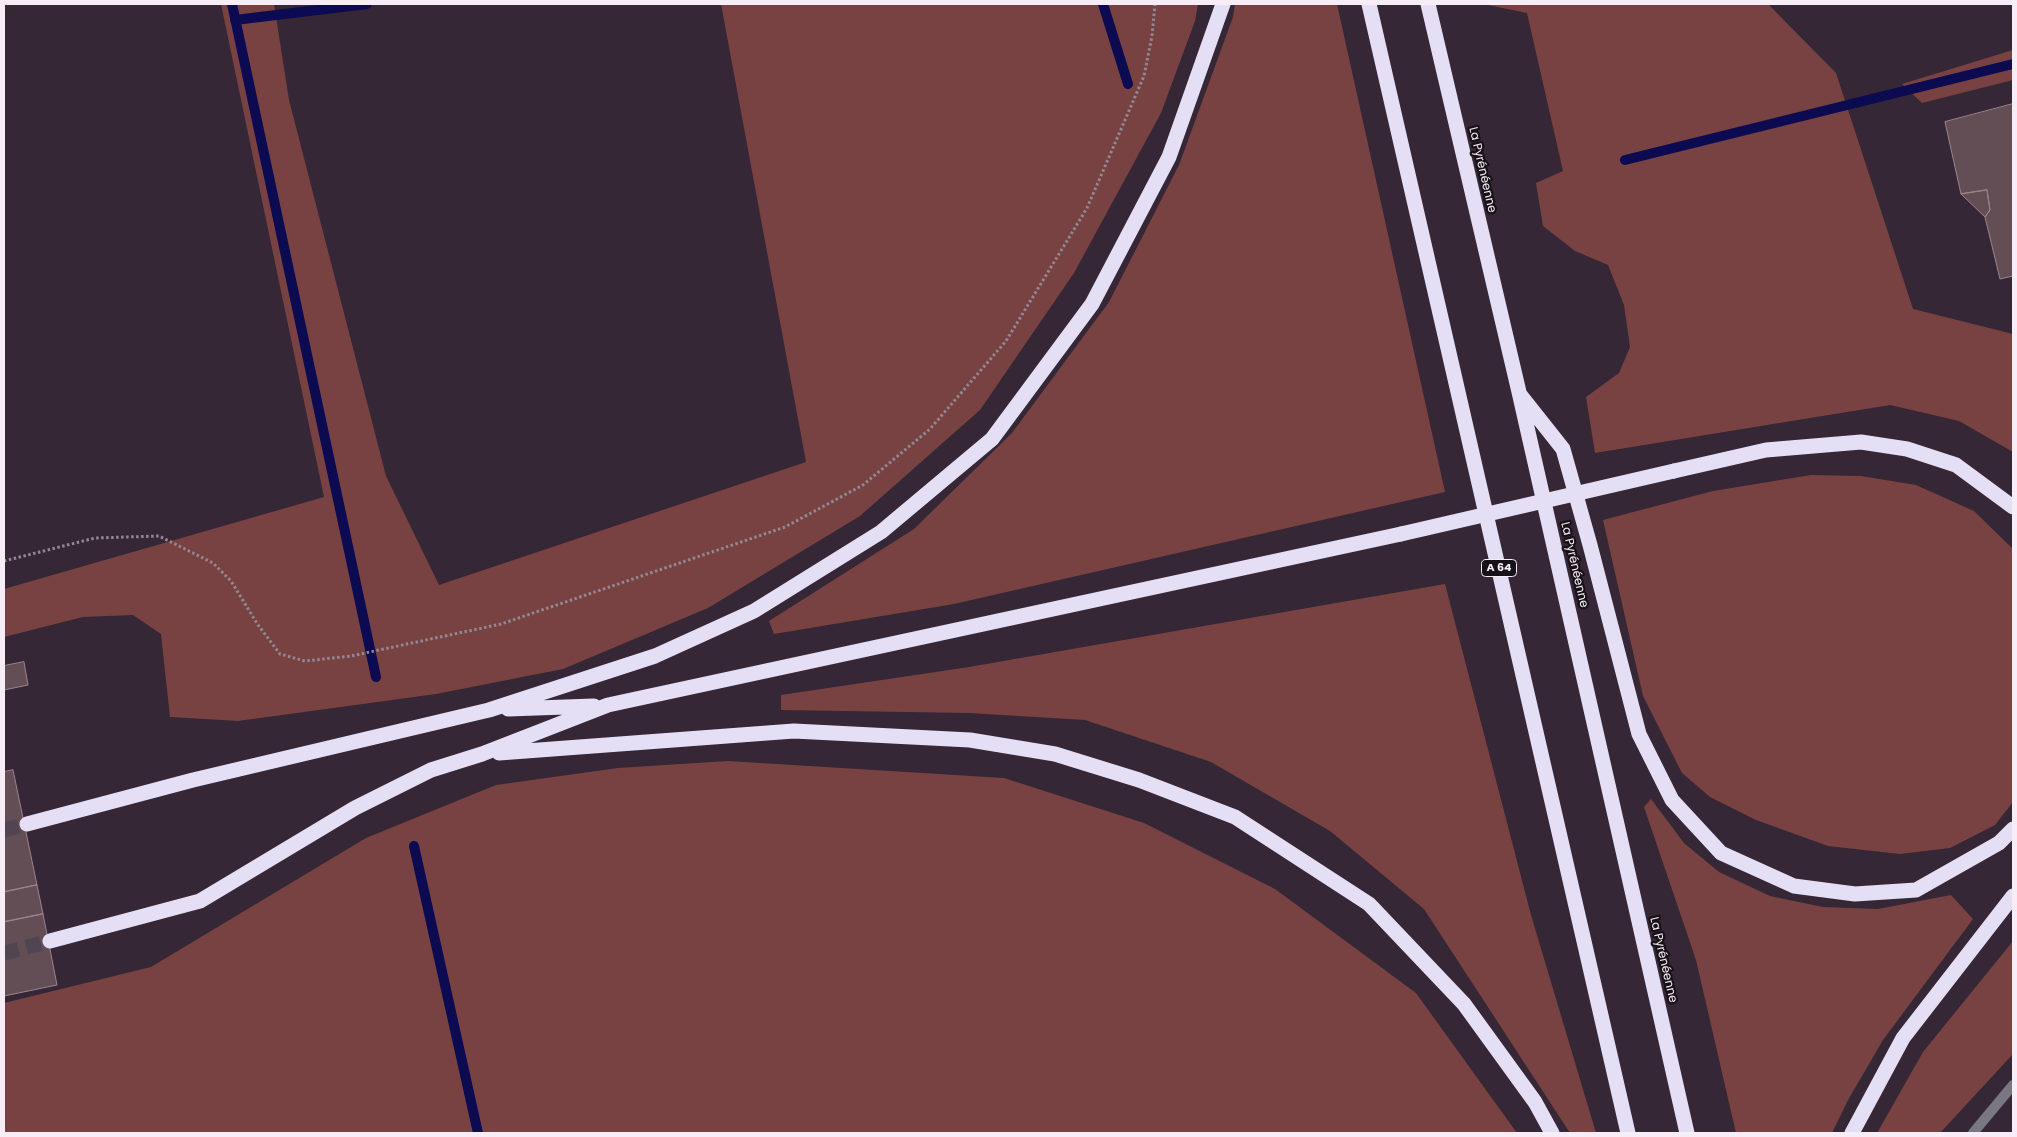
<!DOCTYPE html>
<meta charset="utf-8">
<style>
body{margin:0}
#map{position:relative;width:2017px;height:1137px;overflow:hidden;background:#352735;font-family:Poppins,sans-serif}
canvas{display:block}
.frame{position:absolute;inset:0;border:5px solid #f7edf7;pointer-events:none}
</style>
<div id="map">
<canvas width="2017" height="1137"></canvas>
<div class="frame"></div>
</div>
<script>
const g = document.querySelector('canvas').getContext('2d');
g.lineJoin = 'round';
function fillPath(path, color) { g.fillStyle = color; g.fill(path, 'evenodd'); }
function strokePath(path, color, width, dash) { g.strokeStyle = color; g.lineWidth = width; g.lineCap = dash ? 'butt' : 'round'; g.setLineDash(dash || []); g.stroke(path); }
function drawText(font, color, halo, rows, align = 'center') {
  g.font = font + ' Poppins,sans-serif'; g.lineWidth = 4.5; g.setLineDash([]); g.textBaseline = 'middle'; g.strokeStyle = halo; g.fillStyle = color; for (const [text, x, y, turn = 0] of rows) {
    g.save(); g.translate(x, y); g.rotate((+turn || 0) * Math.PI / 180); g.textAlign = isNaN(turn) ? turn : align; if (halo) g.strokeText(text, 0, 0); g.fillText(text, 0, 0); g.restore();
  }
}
const green = new Path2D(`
 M221,4H274L289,100L386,476L439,585L806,462L721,4H1198L1195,21L1161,113L1074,273L980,410L860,516L708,608L563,669L436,694L238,721L170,717L161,634L133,615L83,617L4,637V589L324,497Z
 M1235,4H1337L1445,492L954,604L774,634L769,621L914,529L1012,433L1109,302L1179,165L1233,17Z
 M1483,4H1766L1769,5L1836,73L1913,309L2013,334V452L1959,421L1890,405L1595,453L1586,397L1619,373L1630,347L1624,305L1608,265L1575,251L1543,226L1536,183L1563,171L1527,13Z
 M2013,50V80L1922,103L1902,84Z
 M1811,475L1861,476L1916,485L1974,511L2013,549V802L1995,825L1950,848L1900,854L1828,846L1756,820L1710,797L1682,773L1643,696L1603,520L1713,491Z
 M1445,584L1531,915L1596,1133H1570L1424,909L1330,831L1211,762L1085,720L969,713L781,710V695L969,667Z
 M728,761L1004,778L1144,823L1275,889L1416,993L1517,1133H4V1003L151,967L366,838L496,785L618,768Z
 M1651,799L1684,843L1719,872L1770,896L1823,907L1878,909L1951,895L1973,919L1883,1040L1848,1100L1832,1133H1736L1696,960L1644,807Z
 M2013,941V1054L1940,1133H1877L1923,1052Z`);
const stream = new Path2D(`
 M232,4L376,677
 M1103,4L1128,84
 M235,20L367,4
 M1625,160L2013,64
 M414,846L478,1133`);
const building = new Path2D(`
 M2013,104V276L2000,279L1985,217L1990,210L1987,190L1961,194L1945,122Z
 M1987,190L1990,210L1985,217L1961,194Z
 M24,662L28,685L4,690V666Z
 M13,770L37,885L4,892V772Z
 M37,885L43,914L4,922V892Z
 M43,914L57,985L4,996V922Z`);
const motorwayTunnel = new Path2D(`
 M4,830L27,824
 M4,953L50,941`);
const path = new Path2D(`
 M4,561L95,538L159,536L213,563L231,581L258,625L280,654L305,661L351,656L501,624L785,527L863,485L930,429L1006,341L1087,208L1144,76L1152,36L1155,4`);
const minor = new Path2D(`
 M1973,1133L2013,1085`);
const motorway = new Path2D(`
 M1369,4L1628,1133
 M1428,4L1519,392L1687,1133
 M1521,396L1563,449L1590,545L1639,734L1672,800L1721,853L1794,886L1855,894L1916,890L1999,843L2013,829
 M1674,471L1766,450L1861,442L1907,449L1956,465L2013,507
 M508,709L594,706
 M499,753L794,731L970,740L1055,754L1139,780L1235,817L1369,904L1464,1004L1535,1102L1552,1133
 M27,824L193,780L489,710L655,656L754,611L881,532L992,439L1092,304L1169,157L1223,4
 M50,941L200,901L355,808L431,770L482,754L608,705L1401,534
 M1852,1133L1903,1038L2013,896`);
const motorwayBridge = new Path2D(`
 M1401,534L1674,471`);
const shields = [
 [1499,568,35]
];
const shieldNames = [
 ["A 64",1499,568]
];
const streetNames = [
 ["La Pyrénéenne",1482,170,77],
 ["La Pyrénéenne",1574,565,77],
 ["La Pyrénéenne",1663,960,77]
];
fillPath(green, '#784242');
strokePath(stream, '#0c0a51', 10);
fillPath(building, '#644e56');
strokePath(building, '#9c848d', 1);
strokePath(motorwayTunnel, '#524552', 15, [15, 8]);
strokePath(path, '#938793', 3, [2.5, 2.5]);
strokePath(minor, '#797780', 10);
strokePath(motorway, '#e5dff6', 15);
strokePath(motorwayBridge, '#e5dff6', 15);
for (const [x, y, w] of shields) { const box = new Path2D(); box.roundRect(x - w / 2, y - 8.5, w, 17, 4); g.fillStyle = '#181218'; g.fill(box); strokePath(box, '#f7edf7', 1); }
drawText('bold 11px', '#f7edf7', null, shieldNames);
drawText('12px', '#f7edf7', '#181218', streetNames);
</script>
